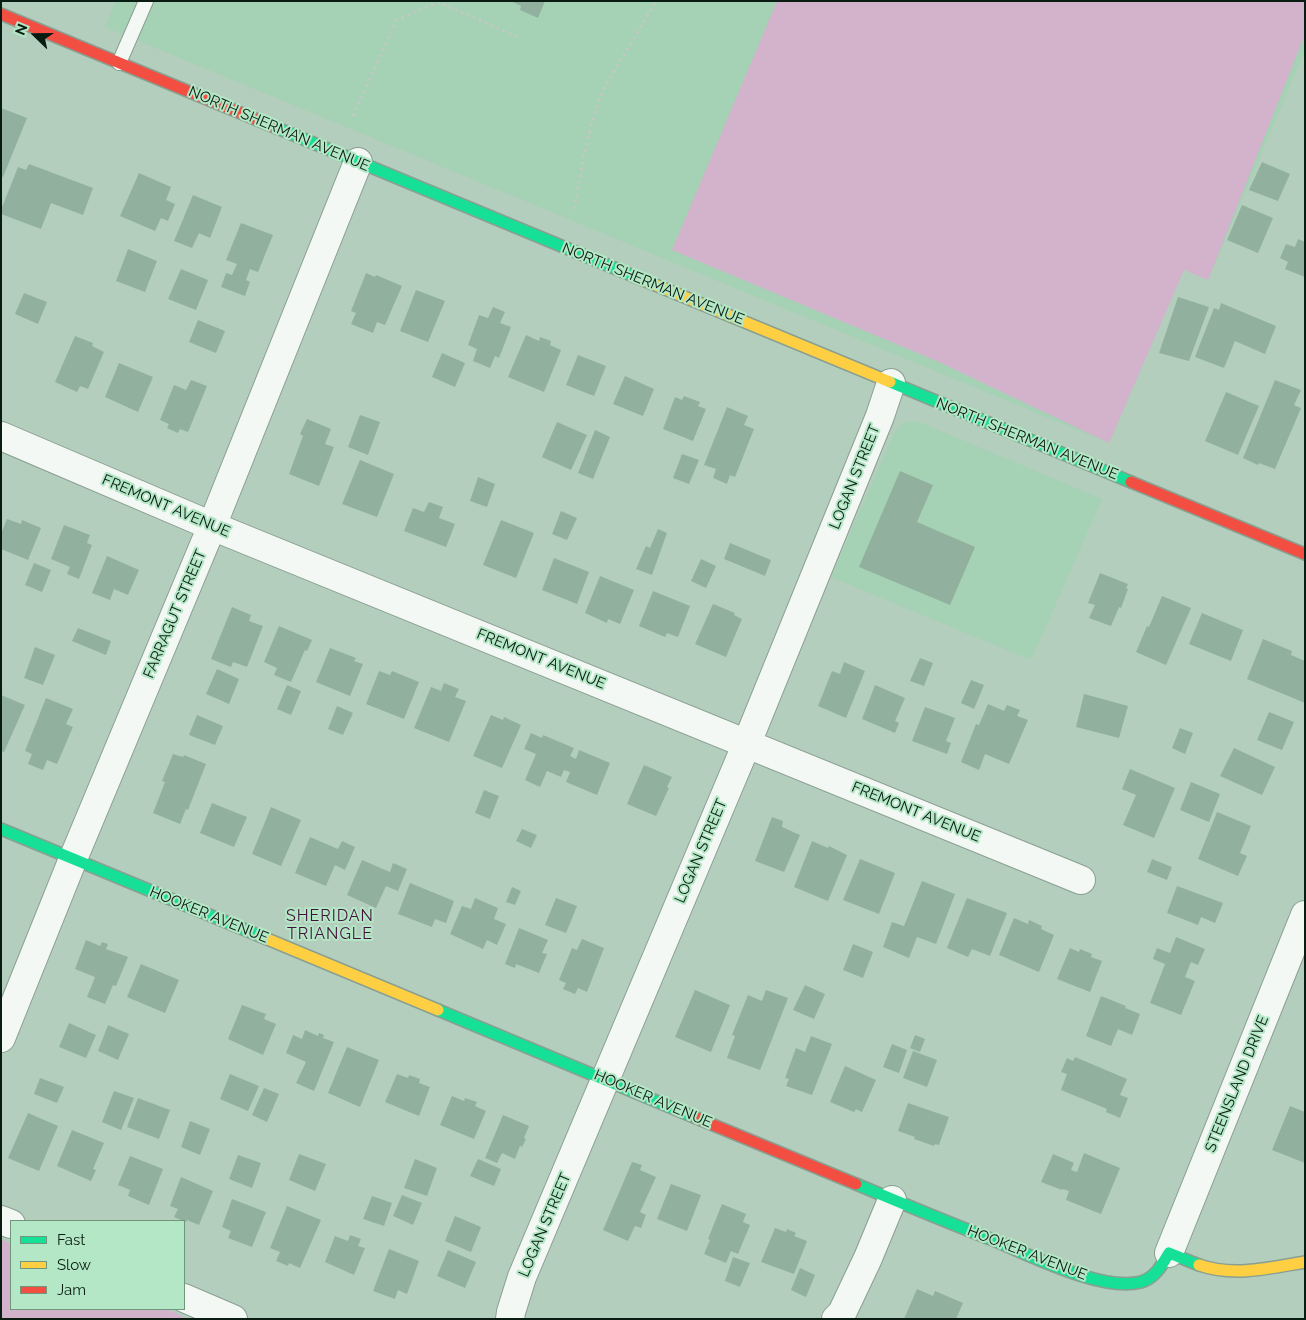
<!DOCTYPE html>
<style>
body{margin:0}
#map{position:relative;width:1306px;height:1320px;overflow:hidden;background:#b3cebc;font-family:Raleway,sans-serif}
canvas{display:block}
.frame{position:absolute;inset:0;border:2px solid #091c11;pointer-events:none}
.legend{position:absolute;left:10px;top:1220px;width:175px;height:90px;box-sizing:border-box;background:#b4e7c6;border:1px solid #70967e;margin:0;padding:6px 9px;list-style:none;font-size:15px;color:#091c11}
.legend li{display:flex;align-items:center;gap:10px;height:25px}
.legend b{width:25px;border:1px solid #70967e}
.north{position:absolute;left:10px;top:10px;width:50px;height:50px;-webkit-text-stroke:4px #b4e7c6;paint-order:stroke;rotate:292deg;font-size:14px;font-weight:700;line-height:20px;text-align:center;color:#091c11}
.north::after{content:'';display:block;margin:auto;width:18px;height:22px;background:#091c11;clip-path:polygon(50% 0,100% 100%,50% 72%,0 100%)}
</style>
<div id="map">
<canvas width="1306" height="1320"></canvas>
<div class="frame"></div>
<ul class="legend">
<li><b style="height:6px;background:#16e098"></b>Fast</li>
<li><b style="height:6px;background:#ffcf43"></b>Slow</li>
<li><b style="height:6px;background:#f24e42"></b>Jam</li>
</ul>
<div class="north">N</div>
</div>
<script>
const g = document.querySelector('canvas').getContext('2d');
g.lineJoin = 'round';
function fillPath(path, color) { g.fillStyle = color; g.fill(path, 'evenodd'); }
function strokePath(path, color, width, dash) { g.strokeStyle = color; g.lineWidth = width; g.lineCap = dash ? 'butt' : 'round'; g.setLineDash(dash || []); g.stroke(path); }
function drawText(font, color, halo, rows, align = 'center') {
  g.font = font + ' Raleway,sans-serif'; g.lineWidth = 4; g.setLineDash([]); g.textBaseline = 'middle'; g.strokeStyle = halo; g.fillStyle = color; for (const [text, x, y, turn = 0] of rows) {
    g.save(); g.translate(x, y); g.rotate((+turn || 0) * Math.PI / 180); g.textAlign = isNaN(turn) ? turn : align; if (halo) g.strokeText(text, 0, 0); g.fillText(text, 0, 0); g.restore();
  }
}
const built = new Path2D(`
 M116,1H1305V50L1208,280L1184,270L1109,443L105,27Z
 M907,421L919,422L1102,499L1031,660L831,577L893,436L897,429Z`);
const green = new Path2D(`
 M777,1H1305V34L1208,280L1184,270L1109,443L939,362L672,250Z
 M1,1239L11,1244V1309H167L188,1319H1Z`);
const building = new Path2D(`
 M511,1H545L538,18L520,10L521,6Z
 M1,108L27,118L3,177L1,176Z
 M1262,162L1290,174L1278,201L1249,190Z
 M29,164L93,188L83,215L51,203L41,229L1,214V210L18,167L26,170Z
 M139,173L171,187L166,200L175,204L168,221L161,218L155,231L120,216Z
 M193,195L222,207L210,238L199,233L192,248L174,241Z
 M1242,205L1273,218L1258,253L1227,240Z
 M241,223L273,235L258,272L250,269L246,280L250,282L245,296L221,287L226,273L232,275L237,264L226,260Z
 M1298,239L1305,242V277L1285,269L1288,262L1280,258L1286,244L1295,247Z
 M128,249L157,261L145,292L116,281Z
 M181,269L208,280L196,310L168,299Z
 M366,273L375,277L376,275L402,286L385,325L377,322L373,333L351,324L356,313L351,311Z
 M416,290L445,301L428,342L400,331Z
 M24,293L47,302L38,324L15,314Z
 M1178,297L1209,307L1189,361L1159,353Z
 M1221,303L1276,326L1265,354L1235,341L1224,368L1195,357L1214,308L1219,310Z
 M493,307L505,312L500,323L511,327L499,358L495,356L490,368L473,361L477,349L468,345L479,315L488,318Z
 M198,320L225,331L216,353L189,342Z
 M526,335L539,341L540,337L551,341L550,345L561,350L544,392L508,377Z
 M75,336L93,343L92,346L104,352L88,389L80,386L77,392L55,382Z
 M442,353L465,363L455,387L432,377Z
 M578,355L606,366L594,396L566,385Z
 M119,363L153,377L138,412L105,397Z
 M625,376L654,389L643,416L613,404Z
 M191,380L207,386L188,432L180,429L178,433L167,428L169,424L160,420L174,385L186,390Z
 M1275,380L1301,390L1294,405L1301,408L1275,469L1259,463L1258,465L1243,458Z
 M1226,392L1259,406L1238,455L1205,441Z
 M684,396L700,402L698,406L706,409L693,441L663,429L675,397L682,400Z
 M727,407L748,416L744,425L754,429L735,477L730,475L727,484L713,478L716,469L704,465Z
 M360,415L380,422L368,455L348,447Z
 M307,419L331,429L325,444L334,447L319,486L289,474L303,436L300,434Z
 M557,422L587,435L571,470L542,457Z
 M595,430L610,437L593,479L578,473Z
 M682,454L699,460L689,484L673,478Z
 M360,460L394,474L377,517L342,504Z
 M900,471L933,485L917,522L975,547L950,605L859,567Z
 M478,477L495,484L487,507L470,501Z
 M429,502L443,507L439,518L455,524L446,547L404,531L413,508L424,512Z
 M561,511L577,518L567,540L552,534Z
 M7,519L21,524L22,520L41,528L28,560L1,549V534Z
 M501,520L534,533L516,578L483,565Z
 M64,525L90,535L87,543L92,545L79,579L67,574L70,567L51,559Z
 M658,529L667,533L652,575L636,569L646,546L650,548Z
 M730,543L771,560L765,576L724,559Z
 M107,556L139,570L128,595L114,589L110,600L92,593Z
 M554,558L589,572L577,604L542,590Z
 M701,559L716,566L706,588L691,581Z
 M34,563L51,570L42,592L25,585Z
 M1100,573L1128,584L1126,588L1128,589L1121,608L1119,607L1111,626L1089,618L1095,605L1088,603Z
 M600,576L634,590L620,624L608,619L607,623L585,613Z
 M653,591L690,606L678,637L667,633L665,637L639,626Z
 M1162,596L1191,608L1166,665L1136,652L1147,626L1149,627Z
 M713,604L735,613L734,615L742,619L726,657L695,644Z
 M232,607L251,615L249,621L263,626L247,667L233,662L231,667L211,659Z
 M1202,613L1243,630L1231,661L1189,644Z
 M279,626L312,640L307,651L305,650L291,682L274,675L277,668L264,662Z
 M78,628L111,641L106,655L72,641Z
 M1263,639L1292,651L1291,655L1305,661V703L1247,679Z
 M35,647L55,655L43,685L24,678Z
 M330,648L356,658L354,661L363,664L350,696L316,682Z
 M920,658L933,663L924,686L910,681Z
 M844,662L865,671L846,718L818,706L832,671L840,674Z
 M217,669L239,679L229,704L206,694Z
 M379,671L390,675L392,671L419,682L404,719L366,704Z
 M971,680L984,685L974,709L961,703Z
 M444,683L459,689L455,697L466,701L449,742L414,728L431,687L441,691Z
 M287,685L301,691L291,715L277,709Z
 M875,685L905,698L895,721L899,723L895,733L862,719Z
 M1084,694L1128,706L1119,738L1076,727Z
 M1,695L25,705L4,752L1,751Z
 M46,698L73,709L66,724L73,727L57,764L47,760L43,770L28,764L32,754L25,751Z
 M988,704L1004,711L1007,705L1020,710L1017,716L1028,720L1009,764L985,754L979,770L961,762L976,724L979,725Z
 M337,706L353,713L343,735L328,729Z
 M925,707L955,718L946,741L951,743L947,754L912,741Z
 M1269,712L1294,722L1282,750L1257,740Z
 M197,715L223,726L215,745L189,735Z
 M491,715L503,720L504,717L521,725L502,768L473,756Z
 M1180,728L1193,733L1185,754L1172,748Z
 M531,733L542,738L543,735L574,748L570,756L576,759L579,750L610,763L597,795L566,782L570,772L564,770L561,777L547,771L540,787L525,780L536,754L524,749Z
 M1234,748L1275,767L1262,795L1220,776Z
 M173,754L183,757L184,755L206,764L188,810L186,809L180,824L153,813L165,782L162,781Z
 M644,765L672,777L667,787L669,788L656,816L627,804Z
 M1130,769L1175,788L1154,838L1123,825L1136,795L1122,789Z
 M1191,782L1220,794L1209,822L1180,810Z
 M484,790L499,796L490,819L475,813Z
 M212,803L247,817L234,847L200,833Z
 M271,807L301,820L281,866L252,854Z
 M1217,812L1251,826L1240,853L1247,856L1238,876L1198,859Z
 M772,817L783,821L782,827L800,835L784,872L755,861Z
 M522,829L537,835L531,848L516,841Z
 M310,837L338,849L342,841L355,847L345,870L335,865L326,886L295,873Z
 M812,841L828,848L829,846L847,855L828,901L794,887Z
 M860,859L895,873L879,914L843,900Z
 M1152,859L1172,867L1167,880L1147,872Z
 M362,860L390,872L393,863L407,869L398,891L386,886L376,908L347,895Z
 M922,881L955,894L936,944L917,937L909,958L883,947L892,922L904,926Z
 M410,883L454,901L446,923L435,919L432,927L398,914Z
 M1177,886L1223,903L1215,923L1201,917L1198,925L1167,913Z
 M512,887L521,891L515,905L506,902Z
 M475,898L498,908L494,919L506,924L497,945L487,940L483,949L450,934L462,906L471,909Z
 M556,898L577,906L566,933L545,925Z
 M967,898L1007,913L990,956L972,949L968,957L947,948Z
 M1014,918L1028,924L1029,920L1042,926L1041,929L1054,935L1039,972L999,955Z
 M519,928L548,940L542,953L547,954L539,973L516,964L515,968L505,964Z
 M1176,937L1205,949L1198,965L1191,962L1185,977L1195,981L1181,1015L1150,1003L1165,964L1153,959L1157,948L1170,953Z
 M582,939L604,948L587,992L578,988L575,994L563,989L566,983L559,980L572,948L577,950Z
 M86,940L100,946L102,942L108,944L106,949L128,957L116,986L113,985L105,1004L87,997L95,977L75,969Z
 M853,944L873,952L863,978L843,970Z
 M1070,948L1079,952L1080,949L1092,954L1091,957L1102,961L1090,992L1057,979Z
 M141,964L179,980L165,1013L127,997Z
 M805,985L825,994L814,1019L793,1010Z
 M695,990L730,1005L711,1052L675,1037Z
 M766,990L788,998L760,1070L727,1058L735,1036L732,1035L748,995L762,1001Z
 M1101,996L1126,1006L1125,1008L1140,1014L1132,1035L1118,1029L1111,1046L1086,1036Z
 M242,1005L266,1014L264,1019L276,1024L263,1055L228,1039Z
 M69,1023L96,1035L86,1058L59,1047Z
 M108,1025L129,1034L118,1060L98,1051Z
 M305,1030L318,1036L319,1033L324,1035L323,1038L334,1042L314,1091L296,1083L306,1062L286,1053L293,1035L302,1039Z
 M915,1035L925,1039L920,1052L910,1048Z
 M811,1036L832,1044L812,1095L786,1086L789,1079L785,1078L796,1048L805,1052Z
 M892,1044L907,1050L899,1073L883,1067Z
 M347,1047L379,1060L360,1107L328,1093Z
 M913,1051L937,1060L927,1087L903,1078Z
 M1075,1057L1127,1079L1120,1095L1128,1098L1120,1118L1106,1112L1107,1109L1061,1090L1067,1074L1061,1072L1067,1058L1073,1061Z
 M845,1066L876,1080L862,1112L856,1109L854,1112L830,1102Z
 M230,1074L259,1086L248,1111L220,1099Z
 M397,1074L408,1078L409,1075L420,1079L419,1083L430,1087L419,1116L385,1102Z
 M40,1078L64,1087L57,1103L34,1094Z
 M264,1088L279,1094L267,1122L252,1115Z
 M114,1091L134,1098L121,1130L102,1122Z
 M452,1096L464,1101L465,1098L477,1102L475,1106L486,1111L474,1139L440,1125Z
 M138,1098L170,1110L159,1139L127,1127Z
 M908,1103L949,1117L939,1145L935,1144L934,1146L914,1139L915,1137L898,1131Z
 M1290,1106L1305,1112V1163L1272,1150Z
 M28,1113L58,1126L39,1171L8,1158Z
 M503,1115L529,1126L524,1138L526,1139L522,1147L520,1146L515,1159L502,1153L497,1163L485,1158Z
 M190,1121L210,1129L200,1155L181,1147Z
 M72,1130L104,1143L93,1169L96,1170L91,1181L57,1166Z
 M1084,1153L1120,1168L1101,1214L1066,1200L1069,1191L1063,1189L1062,1190L1041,1182L1053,1154L1074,1163L1071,1170L1077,1172Z
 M299,1154L326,1164L315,1191L289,1180Z
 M238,1155L261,1163L252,1188L229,1179Z
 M130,1156L163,1169L149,1205L128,1196L130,1190L118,1185Z
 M415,1159L437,1168L427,1196L404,1188Z
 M478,1159L501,1169L494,1186L470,1176Z
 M632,1162L642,1165L640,1170L656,1177L640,1212L646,1215L641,1228L635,1226L628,1241L603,1230Z
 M181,1177L213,1191L199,1225L187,1220L186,1222L174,1217L178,1209L170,1206Z
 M671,1184L701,1195L687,1231L657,1219Z
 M402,1195L422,1203L413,1225L393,1216Z
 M372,1196L392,1203L384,1226L363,1219Z
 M232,1199L266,1212L252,1247L228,1238L231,1231L222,1227Z
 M722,1204L746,1214L743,1222L750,1225L738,1254L731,1251L726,1263L704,1254L710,1240L708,1239Z
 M287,1206L321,1220L300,1268L289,1263L288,1266L276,1261L280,1252L270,1248Z
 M455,1216L481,1227L471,1252L445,1241Z
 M775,1228L786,1232L787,1229L796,1233L794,1236L807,1241L794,1274L761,1262Z
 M350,1235L361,1239L358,1246L365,1248L354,1275L325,1262L335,1236L348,1241Z
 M389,1249L419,1261L407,1294L398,1290L395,1299L373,1291Z
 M448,1250L476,1262L465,1288L437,1276Z
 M733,1257L750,1263L740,1287L725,1281Z
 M800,1268L815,1275L806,1297L791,1290Z
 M917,1289L933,1296L935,1291L963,1303L956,1319H904Z`);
const path = new Path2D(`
 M353,116L397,20L438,2L520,38
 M574,209C582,168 587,126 605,87L656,1`);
const lane = new Path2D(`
 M119,63L146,1`);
const street = new Path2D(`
 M1,436L212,526L1081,880
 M1,1038L73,859L212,526L358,162
 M1,1220L11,1224
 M1169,1253L1305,915
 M184,1298L233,1319
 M510,1319L511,1312L522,1277L747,743L880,416L891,383
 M836,1319L842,1313L868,1258L892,1200`);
const fast = new Path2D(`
 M277,128L636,277
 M890,382L1131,482
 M1,829L260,936
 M438,1010L694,1117
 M856,1184C901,1203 947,1222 993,1240C1030,1255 1101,1292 1141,1282C1155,1278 1162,1265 1169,1253L1199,1265`);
const slow = new Path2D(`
 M636,277L890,382
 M260,936L438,1010
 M1199,1265C1234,1277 1270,1268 1305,1262`);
const jam = new Path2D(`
 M1,14L277,128
 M1131,482L1305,554
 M694,1117L856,1184`);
const streetNames = [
 ["NORTH SHERMAN AVENUE",279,129,23],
 ["NORTH SHERMAN AVENUE",653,284,22],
 ["NORTH SHERMAN AVENUE",1027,439,22],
 ["LOGAN STREET",855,477,-68],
 ["FREMONT AVENUE",166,506,23],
 ["FARRAGUT STREET",175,614,-67],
 ["FREMONT AVENUE",541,659,22],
 ["FREMONT AVENUE",916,812,22],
 ["LOGAN STREET",701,851,-67],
 ["HOOKER AVENUE",209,915,22],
 ["STEENSLAND DRIVE",1237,1084,-68],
 ["HOOKER AVENUE",653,1099,23],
 ["LOGAN STREET",545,1225,-67],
 ["HOOKER AVENUE",1027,1253,21]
];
const neighbourhoodNames = [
 ["SHERIDAN",330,916],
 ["TRIANGLE",330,934]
];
fillPath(built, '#a5d1b4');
fillPath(green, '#d2b3cb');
fillPath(building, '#91b19e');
strokePath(lane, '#899f91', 16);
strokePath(street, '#899f91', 30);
strokePath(fast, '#899f91', 14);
strokePath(slow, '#899f91', 14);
strokePath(jam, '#899f91', 14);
strokePath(path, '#c1c9c4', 3, [2.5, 4]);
strokePath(lane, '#f4f8f5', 14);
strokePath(street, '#f4f8f5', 28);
strokePath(fast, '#16e098', 11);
strokePath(slow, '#ffcf43', 11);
strokePath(jam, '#f24e42', 11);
drawText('15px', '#091c11', '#b4e7c6', streetNames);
g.letterSpacing = '1px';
drawText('16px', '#450f3b', '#b4e7c6', neighbourhoodNames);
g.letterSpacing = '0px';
</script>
